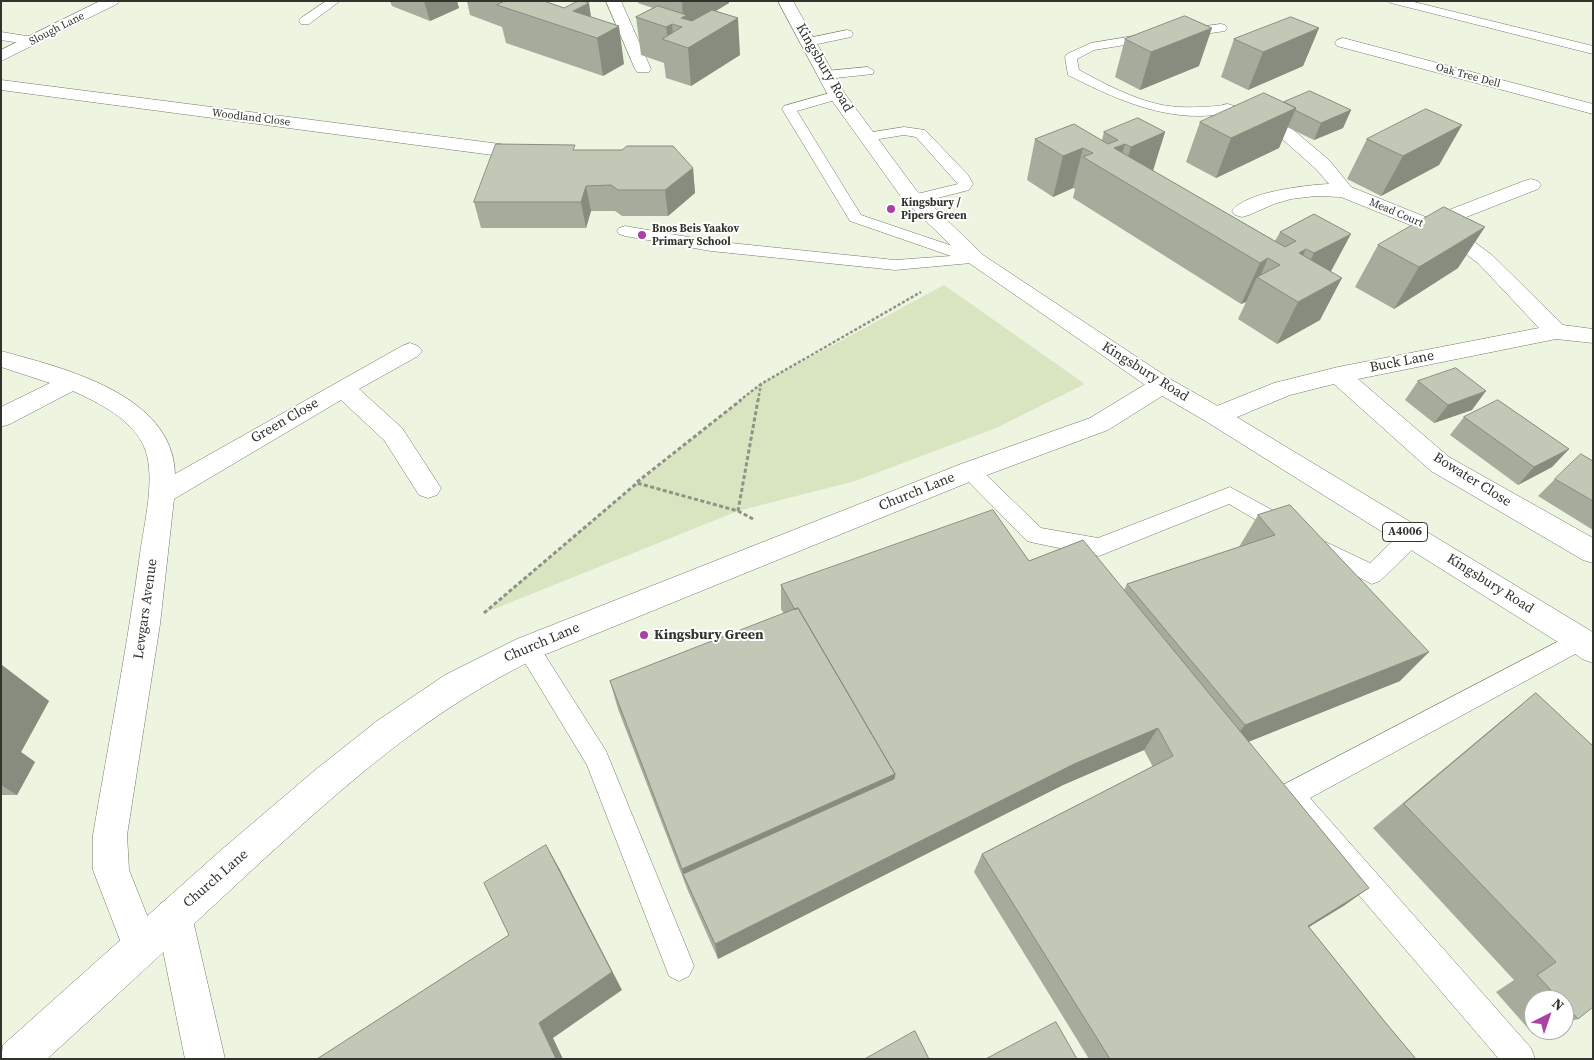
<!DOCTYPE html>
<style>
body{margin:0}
#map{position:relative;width:1594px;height:1060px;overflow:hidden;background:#edf4e0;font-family:"Source Serif 4",serif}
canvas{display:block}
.frame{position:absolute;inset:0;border:2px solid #31342c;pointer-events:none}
.north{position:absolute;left:1524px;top:990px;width:50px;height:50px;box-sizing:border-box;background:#fff;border:1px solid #adaeab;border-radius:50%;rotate:41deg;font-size:14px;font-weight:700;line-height:20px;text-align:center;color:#31342c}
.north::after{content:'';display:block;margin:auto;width:18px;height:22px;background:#ab41a2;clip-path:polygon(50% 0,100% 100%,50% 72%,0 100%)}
</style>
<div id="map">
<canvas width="1594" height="1060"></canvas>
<div class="frame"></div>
<div class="north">N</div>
</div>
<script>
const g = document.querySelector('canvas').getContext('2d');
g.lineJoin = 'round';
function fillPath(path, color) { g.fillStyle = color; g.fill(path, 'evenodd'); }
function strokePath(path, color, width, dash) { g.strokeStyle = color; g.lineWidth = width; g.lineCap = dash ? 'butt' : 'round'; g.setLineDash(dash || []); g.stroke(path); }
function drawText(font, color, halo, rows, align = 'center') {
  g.font = font + ' "Source Serif 4",serif'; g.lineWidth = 4; g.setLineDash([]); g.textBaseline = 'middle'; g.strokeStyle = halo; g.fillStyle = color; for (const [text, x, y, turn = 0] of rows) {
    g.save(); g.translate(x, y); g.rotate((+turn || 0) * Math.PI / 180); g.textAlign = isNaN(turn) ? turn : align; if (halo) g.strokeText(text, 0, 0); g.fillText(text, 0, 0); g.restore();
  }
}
const green = new Path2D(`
 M944,285L1085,384L996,428L855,481L738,511L484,613L637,483L761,384Z`);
const pathFar1 = new Path2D(`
 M739,401L761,384
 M758,401L761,384L921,292`);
const path = new Path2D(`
 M637,482L741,400
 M738,511L755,520
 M484,613L637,483L738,511L758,400`);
const service = new Path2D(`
 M326,1H340L309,24H301L299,21L301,18Z
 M1389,1H1410L1593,46V54L1391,3Z
 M1221,24L1225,25L1227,28L1225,31L1183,37L1177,33L1183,29Z
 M847,30L851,31L853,34L851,37L808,46L802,42L804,39Z
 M1,32L33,37L39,41L33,45L1,40Z
 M1152,33L1156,34L1158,37L1156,40L1094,50L1077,59L1079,70C1105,84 1133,99 1162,105C1184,109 1206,107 1228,105L1233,106L1235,109L1233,112C1174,126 1119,101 1068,75L1065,57L1067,54L1091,43Z
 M868,67L874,71L873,74L826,79L820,75L826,71Z
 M837,91L844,95L842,98L797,111L861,215L982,256L984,259L982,262L895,270L711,251L625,236L619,234L617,231L619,228L625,226L711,241L895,260L951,256L850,221L782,109L784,106Z
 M904,127L925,130L968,175L973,184L969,190L914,204L909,202L906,199L909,196L958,184L916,137L904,135L867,141L860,137L867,133Z
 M970,464L977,466L1041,528L1098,538L1230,487L1294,522L1298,528L1294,534L1287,536L1280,534L1229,504L1099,556L1035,543L1027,541L963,476L960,471L963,466Z
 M1412,528L1420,530L1423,536L1420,542L1380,581L1372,584L1307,551L1304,545L1307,539L1315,537L1370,563L1404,530Z
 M1580,630L1588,633L1592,640L1588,647L1310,798L1531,1048L1535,1059H1499L1281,804L1277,795L1281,786Z
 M528,638L536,641L606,751L694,966L689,976L679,981L669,976L587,765L516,648L520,641Z`);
const minor = new Path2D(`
 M100,1H119L117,4L1,61V50Z
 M606,1H621L651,69L649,72H637L635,69Z
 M1343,38L1593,104V114L1337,46L1335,43L1337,40Z
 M1,80L500,144L507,146L509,150L507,154L500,156L1,90Z
 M1228,104L1284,122L1330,161L1351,187L1428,218L1524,181L1531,179L1538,181L1541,185L1538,189L1446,225L1459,231L1492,255L1563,325L1593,329V343L1556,339L1358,379L1449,457L1593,538V563L1583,560L1431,471L1334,384L1290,395L1225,422L1216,425L1207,422L1204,416L1207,410L1274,383L1338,367L1539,328L1478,263L1445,239L1341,197L1316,196L1291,199L1274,204L1249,215L1242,217L1235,215L1232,211C1245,192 1306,185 1329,184L1316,169L1272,130L1222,113L1219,109L1222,105Z
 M410,343L418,346L422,351L418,356L359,389L402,428L441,488L437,495L428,498L419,495L384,440L341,400L174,499L160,624L127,835L129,870L160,948L154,961L141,967L128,961L93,870V835C109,741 127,648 140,554C144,524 156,478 145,449C134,420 99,403 73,391L10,424L1,427V407L50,383L1,367V351C63,368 173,394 175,474L402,346Z
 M174,898L187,903L192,916L225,1059H185L156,916L161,903Z`);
const secondary = new Path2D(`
 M1162,377L1170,379L1174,385L1170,391L1108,430L979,478L539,657C426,711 342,788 251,871C183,934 115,997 47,1059H1L3,1045L220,851L314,771L377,721L445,675L517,639L961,464L1090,418L1154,379Z`);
const primary = new Path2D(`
 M778,1H793L845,94L916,190L983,255L1170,379L1225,410L1591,631L1593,633V663L1582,659L1569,649L1207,422L1154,391L969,263L902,198L828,95Z`);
const wall = new Path2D(`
 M390,1H457L459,8L430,21L392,6Z
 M467,1H544L591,17L624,64L603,76L506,43L502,27L470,15Z
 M638,1H729V3L716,11L740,55L691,86L666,78L664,63L641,55L636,17L653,8L638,3Z
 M1319,28L1303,66L1248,90L1221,77L1234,39Z
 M1125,39L1199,66L1140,90L1115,77Z
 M1284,102L1351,110L1343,128L1314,140L1287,127L1279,148L1216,178L1186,162L1200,122Z
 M1462,125L1439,165L1381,196L1347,179L1367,139Z
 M1104,132H1165L1153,171L1275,241L1280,232L1314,214L1331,271L1320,320L1277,344L1238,319L1246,302L1241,304L1073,198L1075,189L1073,188L1053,197L1027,180L1035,139L1102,140Z
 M576,150L693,168L695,193L668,216H622L615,211H591L586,228H481L474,202Z
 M1378,245L1458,268L1394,309L1355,287Z
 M1418,381L1472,410L1434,423L1405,400Z
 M1464,417L1569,449L1552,467L1518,485L1450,435Z
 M1593,461V530L1538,496L1555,479Z
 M1290,505L1400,681L1248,742L1345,905L1309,927L1385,1022L1416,1059H1089L974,872L982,854L1153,767L1144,750L1063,785L718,959L688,891L618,709L610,681L784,614L781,609V585L1029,561L1124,590L1127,584L1239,547L1258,515Z
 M1,665L49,701L21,752L35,762L17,795H1Z
 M1536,693L1578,1019L1564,1023V1000H1534V1030H1544L1533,1034L1496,992L1514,980L1373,828L1501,721Z`);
const shadedWall = new Path2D(`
 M424,1H457L459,8L430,21Z
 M682,1H729V3L688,27L738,18L740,55L691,86L688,48L681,18L683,17Z
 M589,3L594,37L573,11Z
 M672,24L674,43L668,41L666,27Z
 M619,26L624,64L603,76L597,38Z
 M1212,28L1199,66L1140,90L1151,52Z
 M1319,28L1303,66L1248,90L1263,52Z
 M1296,108L1279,148L1216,178L1231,138Z
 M1351,110L1343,128L1314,140L1321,123Z
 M1462,125L1439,165L1381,196L1403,156Z
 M1165,132L1152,173L1121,180L1131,147Z
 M1125,144L1116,177L1114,148Z
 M1083,148L1073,188L1053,197L1063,156Z
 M693,168L695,193L668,216L665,190Z
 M586,186L591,211L586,228L581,202Z
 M1485,227L1458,268L1394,309L1419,267Z
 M1351,234L1329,275L1293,295L1314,253Z
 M1306,249L1286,291L1299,253Z
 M1268,258L1259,279L1257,277L1246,302L1241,304L1260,263Z
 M1342,278L1320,320L1277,344L1298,302Z
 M1486,391L1472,410L1434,423L1448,405Z
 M1569,449L1552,467L1518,485L1534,467Z
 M1429,652L1400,681L1223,752L1245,725Z
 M2,665L49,701L21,752L35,762L17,795L1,785V667Z
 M1158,728L1144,750L1063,785L718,959L715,944L1074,764Z
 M895,774L890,799L683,874L682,869Z
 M546,845L559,868L622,990L553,1038L563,1059H556L539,1023Z
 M1369,888L1345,905L1286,941L1308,926Z`);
const building = new Path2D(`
 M505,1H544L564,8L578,1H583L589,3L573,11L619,26L597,38L497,5Z
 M658,6L687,15L681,18L692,21L712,10L738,18L688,48L662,39L682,27L672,24L666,27L636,17Z
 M1185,16L1212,28L1151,52L1125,39Z
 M1291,17L1319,28L1263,52L1234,39Z
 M1310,91L1351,110L1321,123L1295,110L1296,108L1284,102Z
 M1264,93L1296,108L1231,138L1200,122Z
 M1426,109L1462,125L1403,156L1367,139Z
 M1138,118L1165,132L1131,147L1125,144L1114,148L1285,247L1296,241L1280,232L1314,214L1351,234L1314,253L1306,249L1299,253L1342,278L1298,302L1257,277L1280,265L1268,258L1260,263L1083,157L1093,153L1083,148L1063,156L1035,139L1074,124L1108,144L1118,140L1104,132Z
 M496,144L575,145L573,150H622L627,146H673L693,168L665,190H618L611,185L586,186L581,202H474Z
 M1444,207L1485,227L1419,267L1378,245Z
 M1456,368L1486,391L1448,405L1418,381Z
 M1498,400L1569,449L1534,467L1464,417Z
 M1581,454L1593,461V501L1555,479Z
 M1290,505L1429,652L1245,725L1127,584L1275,535L1258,515Z
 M993,510L1029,561L1083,540L1369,888L1308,926L1385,1022L1416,1059H1110L982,854L1173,756L1158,728L1074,764L715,944L683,874L894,779L895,774L798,608L795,610L781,585Z
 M798,608L895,774L682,869L610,681Z
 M1536,693L1593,746V1007L1578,1019L1564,1004V1000H1560L1537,975L1556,962L1404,804Z
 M546,845L612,972L539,1023L556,1059H317L509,935L484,883Z
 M1056,1022L1077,1059H986Z
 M915,1031L929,1059H865Z`);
const markers = [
 [891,209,5,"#ab41a2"],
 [642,235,5,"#ab41a2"],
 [644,635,5,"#ab41a2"]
];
const farStreetnames = [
 ["Slough Lane",57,29,-27],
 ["Oak Tree Dell",1468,76,15],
 ["Woodland Close",251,118,7],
 ["Mead Court",1396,213,23]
];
const farPoinames = [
 ["Kingsbury /",901,203],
 ["Pipers Green",901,216],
 ["Bnos Beis Yaakov",652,229],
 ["Primary School",652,242]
];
const shields = [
 [1405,532,45]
];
const shieldNames = [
 ["A4006",1405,532]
];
const streetNames = [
 ["Kingsbury Road",824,68,60],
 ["Buck Lane",1402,362,-11],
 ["Kingsbury Road",1145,372,32],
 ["Green Close",285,421,-30],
 ["Bowater Close",1472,480,32],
 ["Church Lane",917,492,-22],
 ["Kingsbury Road",1490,584,32],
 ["Lewgars Avenue",146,609,-82],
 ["Church Lane",542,643,-23],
 ["Church Lane",216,879,-41]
];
const poiNames = [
 ["Kingsbury Green",654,635]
];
fillPath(green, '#d8e5c0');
strokePath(service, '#747a69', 1);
strokePath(minor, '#747a69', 1);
strokePath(secondary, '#747a69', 1);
strokePath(primary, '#747a69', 1);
strokePath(pathFar1, '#8e9385', 2.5, [3, 2]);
strokePath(path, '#8e9385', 3, [4, 2.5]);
fillPath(service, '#fff');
fillPath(minor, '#fff');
fillPath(secondary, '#fff');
fillPath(primary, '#fff');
fillPath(wall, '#a6ac9c');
fillPath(shadedWall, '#878c7f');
fillPath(building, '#c1c8b5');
strokePath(building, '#878c7f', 1);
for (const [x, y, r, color] of markers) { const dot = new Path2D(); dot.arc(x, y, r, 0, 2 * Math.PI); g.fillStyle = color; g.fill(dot); strokePath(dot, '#fff', 2); }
drawText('11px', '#31342c', '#fff', farStreetnames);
drawText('bold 11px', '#31342c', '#fff', farPoinames, 'left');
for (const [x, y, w] of shields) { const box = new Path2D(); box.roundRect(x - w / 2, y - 9.5, w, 19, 4); g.fillStyle = '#fff'; g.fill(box); strokePath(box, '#31342c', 1); }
drawText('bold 12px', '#31342c', null, shieldNames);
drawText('14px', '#31342c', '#fff', streetNames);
drawText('bold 14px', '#31342c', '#fff', poiNames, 'left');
</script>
